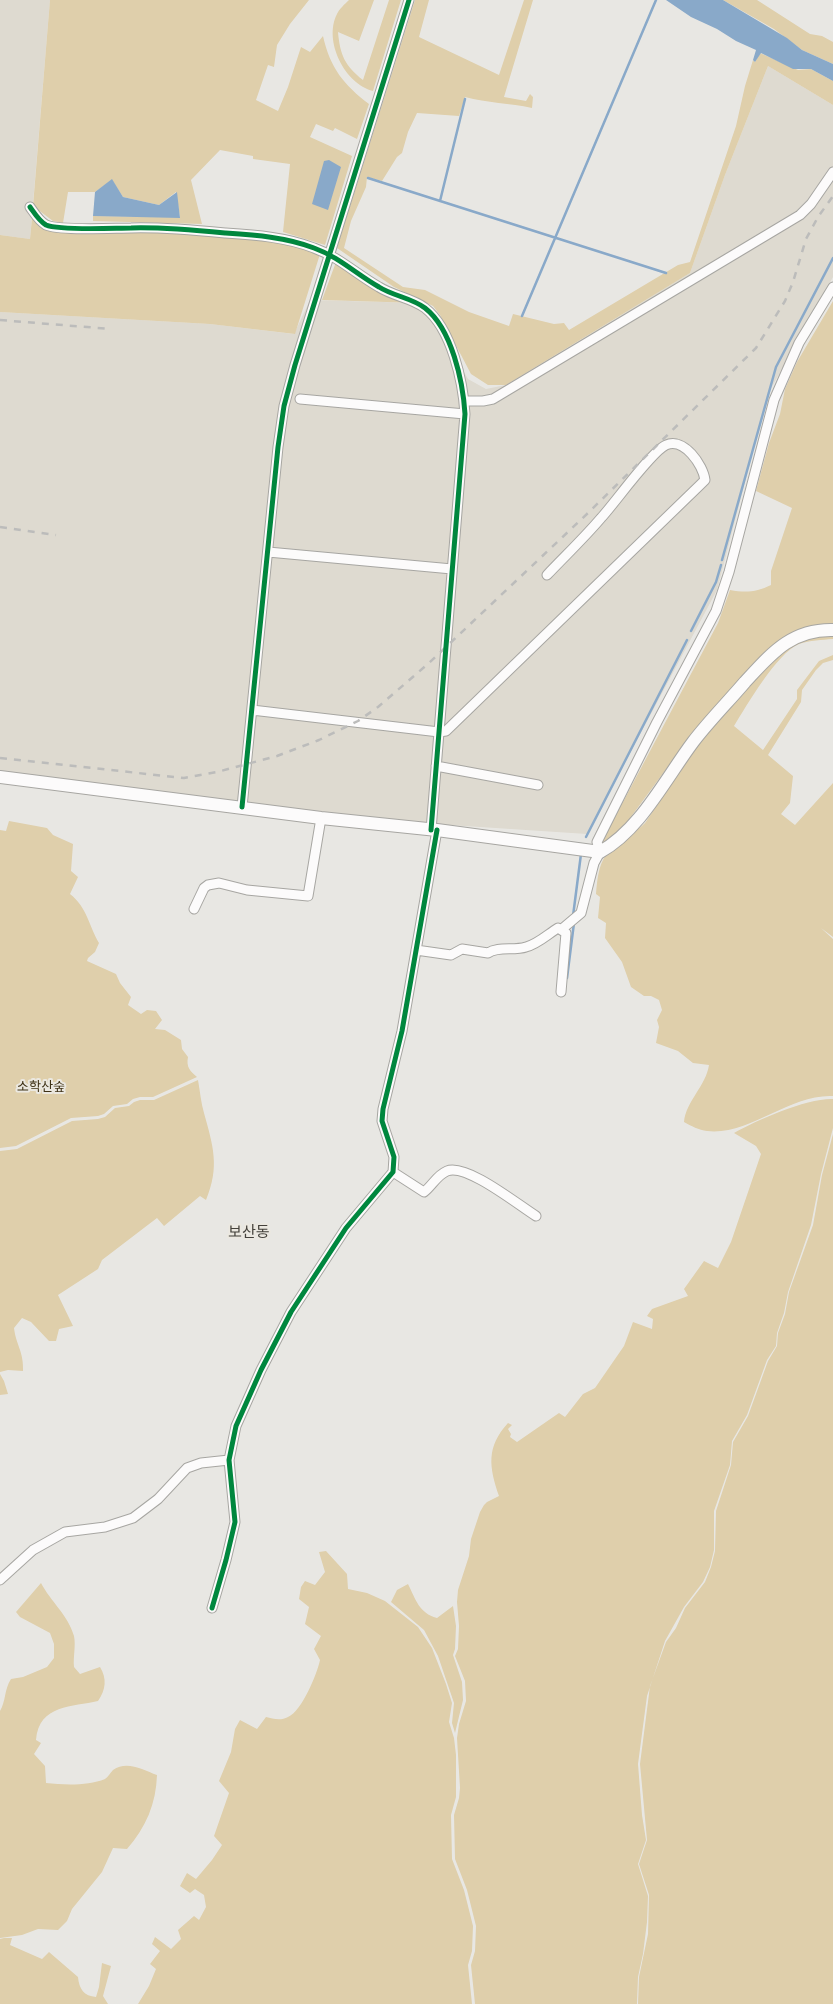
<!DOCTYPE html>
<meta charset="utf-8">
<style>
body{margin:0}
canvas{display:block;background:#e8e7e3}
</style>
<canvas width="833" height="2004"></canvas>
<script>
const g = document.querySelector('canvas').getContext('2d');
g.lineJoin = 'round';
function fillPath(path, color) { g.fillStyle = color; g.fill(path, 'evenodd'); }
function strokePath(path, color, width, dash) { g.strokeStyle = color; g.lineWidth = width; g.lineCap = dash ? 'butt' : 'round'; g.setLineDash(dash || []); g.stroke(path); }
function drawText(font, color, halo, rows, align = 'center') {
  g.font = font + ' Inter,"Noto Sans KR",sans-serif'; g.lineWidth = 4; g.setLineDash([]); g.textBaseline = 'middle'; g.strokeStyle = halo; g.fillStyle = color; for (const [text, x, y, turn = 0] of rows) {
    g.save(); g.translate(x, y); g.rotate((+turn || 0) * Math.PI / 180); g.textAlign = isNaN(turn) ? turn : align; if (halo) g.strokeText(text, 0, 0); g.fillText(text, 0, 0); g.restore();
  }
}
const built = new Path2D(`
 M0,0H50L30,239L0,235Z
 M768,66L833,105V277L768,394L717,590L587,834L419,823L0,773V312L210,324L294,334L310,300L418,303L426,306L468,379L486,389L506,385L690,273L725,175Z`);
const green = new Path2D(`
 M50,0H309L290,24L277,45L274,67L268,65L256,100L278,111L288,87L301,47L310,52L323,36C330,68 344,85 369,104L357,139L335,128L333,131L316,124L310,137L352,156L325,245L283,232L290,164L253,159V156L220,150L191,180L202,224L93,221V216L180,217L176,192L159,205L123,197L112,180L95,192H68L63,223L53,221L33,206Z
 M349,0H374L359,41L338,32C340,55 345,66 363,80L389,0H401L373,91C345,84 323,41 337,14C339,9 345,4 349,0Z
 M415,0H429L419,37L499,75L524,0H533L504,97L526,101L530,94L533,97L532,108C510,103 487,103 465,97L459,116L417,113L408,132L402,153L397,157L382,181L367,177L366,187L351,221L344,248L403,287L425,290L469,312L509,326L513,314L554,324L564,323L569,330L678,265L690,262L736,126L745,86L753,60L755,62L760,53L798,70L811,69L833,81V105L768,66L725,175L690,273L506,385H488L471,374L440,315L433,306L394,287L337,248Z
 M723,0H757L810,34L822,36L833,42V64L802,50L774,29Z
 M32,218L44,227C94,229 145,230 195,234C238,237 280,240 320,254L295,334L210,324L0,312V235L30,239Z
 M336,262L418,303L322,300Z
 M833,301V624L802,629L675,757L622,829L605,844L602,843L606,834L718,623L730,590C746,593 757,592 771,585V571L792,508L756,491L769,443L780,414L785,389L797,362Z
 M833,635V639C822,640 810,640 799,644C777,653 747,705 734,726L763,750L797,699V690L819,661L833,655V660L823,663L816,670L802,690L801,702L768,755L793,776L790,803L781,814L795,825L833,783V937L821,928L833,939V1096C789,1094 749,1136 707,1131C699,1130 691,1126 684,1122C686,1101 706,1086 709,1065L693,1063L678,1051L656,1043L659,1027L657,1020L662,1010L659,1000L651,996H644L631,987L622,962L605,938L606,923L598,918L600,897L596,894C597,882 598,870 603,860C610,846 633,835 645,823L705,734L728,708L740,698L755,679L783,649L805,638Z
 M9,821L47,828L53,835L73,844L71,871L78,877L70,894C87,907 89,926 99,943L95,952L88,958L87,961L116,974L120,983L131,997L128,1005L141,1014L147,1010L156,1011L162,1020L155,1029L165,1030L181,1040L182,1049L188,1057C186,1067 190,1071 197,1077L153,1097H140L133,1099L127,1104L113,1106L104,1114L98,1116L71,1118L16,1146L0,1148V830L6,831Z
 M198,1080C200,1091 201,1103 204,1113C213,1146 220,1166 206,1200L200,1196L164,1226L157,1218L102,1260L98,1269L58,1295L73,1326L59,1329L56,1341H49L31,1322L22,1318L14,1328C16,1345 24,1352 23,1371L8,1370L0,1372V1151L17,1149L72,1121L98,1119L105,1117L115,1108L129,1106L134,1102L140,1100H154Z
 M833,1099V1128L821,1174L811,1225L788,1292L784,1313L777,1333L776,1346L767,1360L747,1415L732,1441L730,1465L714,1511V1550L710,1567L703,1582L684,1607L665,1641L647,1696L638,1764L642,1815L646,1840L638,1864L648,1896L647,1922L643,1954L638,1977L637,2004H475L471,1965L475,1951L476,1926L467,1890L455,1859L454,1815L459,1798L460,1788L457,1738L459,1724L466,1701L465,1681L455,1656L458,1649L459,1626L457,1602L458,1590L469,1556L471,1539L480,1512L484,1505L487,1502L499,1496C489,1467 486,1447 508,1423L512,1425L508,1429L511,1434L510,1437L517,1442L559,1413L565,1417L583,1394L595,1388L624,1346L633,1322L652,1329L653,1319L647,1316L652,1309L688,1296L684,1289L704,1261L718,1268L731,1242L761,1154L756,1146L734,1133C757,1120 807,1098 833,1099Z
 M833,1134V2004H638L639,1977L648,1934L649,1895L639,1864L647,1840L640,1764L650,1686L666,1642L676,1628L685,1608L705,1582L711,1567L715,1551L716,1511L731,1465L733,1442L748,1416L768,1361L777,1346L778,1333L785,1314L789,1292L813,1225L822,1175Z
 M0,1374L4,1381L8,1394L0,1395Z
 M326,1551L347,1574L348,1589L367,1593L385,1601L418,1627L432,1648L446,1684L452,1703L449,1722L454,1738L456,1755V1797L451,1815L452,1859L464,1890L473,1926L472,1951L468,1965L472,2004H138L149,1986L156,1969L150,1964L160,1951L152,1944L155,1937L171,1949L181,1939L178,1930L194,1916L199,1920L206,1907L204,1895L195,1889L190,1893L180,1886L187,1873L196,1879L212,1860L222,1845L214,1836L229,1793L219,1781L231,1752L235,1729L240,1720L257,1729L266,1717C273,1719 281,1721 288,1717C302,1711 317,1674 320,1660L314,1649L321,1636L305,1624L309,1607L299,1599L301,1587L305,1581L315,1585L325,1572L319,1552Z
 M41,1583C51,1602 68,1615 74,1636C76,1646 73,1657 74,1667L80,1674L100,1667C107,1678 106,1690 98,1701C73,1707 39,1704 36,1740L41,1743L34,1754L45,1766L46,1783C64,1785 88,1786 105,1779C108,1777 110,1773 113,1770C127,1760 143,1770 157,1775C156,1804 146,1827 127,1849L113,1848L102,1872L72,1909L67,1921L58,1930L38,1929L22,1935L0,1938V1711C6,1701 4,1690 11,1679L23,1677L47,1667L54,1658V1644L50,1633L20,1617L16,1612Z
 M408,1584C416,1600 419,1613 437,1618L453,1606L456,1626L455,1649L453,1655L462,1682L463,1700L455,1733L452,1723L454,1703L438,1656L424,1630L391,1602L397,1590Z
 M4,1938H12L10,1945L42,1959L49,1952L78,1977C79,1989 84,1996 96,1997L99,1987L102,1963L111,1966L103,1996L108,2004H0V1939Z`);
const water = new Path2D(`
 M666,0H723L787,38L802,50L833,64V81L811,69H793L761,53L755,62L753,60L756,50L736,41L717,29L691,17Z
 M329,160L341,167L328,210L312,204L324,161Z
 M112,179L123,197L159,205L177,192L180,218L93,216L95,192Z`);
const stream = new Path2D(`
 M368,178L666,273
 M440,201L465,99
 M522,316L656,0
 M722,560L776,367L833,258
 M691,631L716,582L721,565
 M586,837L687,640
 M573,916L581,854
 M567,978L574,923`);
const street = new Path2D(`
 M30,207C35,214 39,221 46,225C60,231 114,228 131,228C162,227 194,230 225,233C255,235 286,237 314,248C339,257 356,274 379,287C393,296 412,298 425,308C452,329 463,382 465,414L431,830
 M300,399L465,414
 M464,401H483L493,399L800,215L811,204L833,172
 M268,552L452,569
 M252,710L439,732L446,731L701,484L705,480C703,465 684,437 666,445C651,452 615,503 601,518C584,538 565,556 547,575
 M436,766L538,785
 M242,807L278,447L284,406L295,365L409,0
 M194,909L204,888L208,885L219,883L247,890L308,896L321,818
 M562,929L581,913L594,863L600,852L597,842L657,722L716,611L729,572L774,400L799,343L833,287
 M416,950L451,955L462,949L488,953C498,946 514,951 526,947C538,944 548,934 558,928L566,933L561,992
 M393,1172L424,1192C432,1186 437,1175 447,1171C466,1163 517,1204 536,1216
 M0,1580L33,1550L65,1532L105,1527L133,1518L158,1499L187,1468L201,1463L229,1460
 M212,1608L226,1560L235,1522L229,1460L236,1426L261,1370L291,1312L346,1228L393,1172L394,1157L382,1121L383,1109L402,1031L437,830`);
const secondary = new Path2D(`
 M0,777L321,818L437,830L600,852C640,830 666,778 693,742C709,721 728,702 745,682C771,654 791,629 833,630`);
const rail = new Path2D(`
 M0,320L111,329
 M0,527L56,535
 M0,758L184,778L217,772L277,756L319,740L358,721L378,707L429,663L588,513L756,348L785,301L793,282L806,239L818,217L833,196`);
const cycleway = new Path2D(`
 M30,207C35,214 39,221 46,225C60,231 114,228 131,228C162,227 194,230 225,233C255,235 286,237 314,248C339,257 356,274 379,287C393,296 412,298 425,308C452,329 463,382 465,414L431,830
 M242,807L278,447L284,406L295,365L409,0
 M212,1608L226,1560L235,1522L229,1460L236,1426L261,1370L291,1312L346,1228L393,1172L394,1157L382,1121L383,1109L402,1031L437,830`);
const parkNames = [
 ["소학산숲",41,1087]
];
const quarterNames = [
 ["보산동",249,1232]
];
fillPath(built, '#dedad0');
fillPath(green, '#dfcfab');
fillPath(water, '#89a9c9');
strokePath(stream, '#89a9c9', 2.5);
strokePath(street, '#a7a6a2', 11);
strokePath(secondary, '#a7a6a2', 14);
strokePath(street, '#fcfbfb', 9);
strokePath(secondary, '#fcfbfb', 12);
strokePath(rail, '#bcbcbb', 2.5, [7, 7]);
strokePath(cycleway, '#00873e', 5);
drawText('13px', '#3f3216', '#ebe8e0', parkNames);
drawText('15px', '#44413b', '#ebe8e0', quarterNames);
</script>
